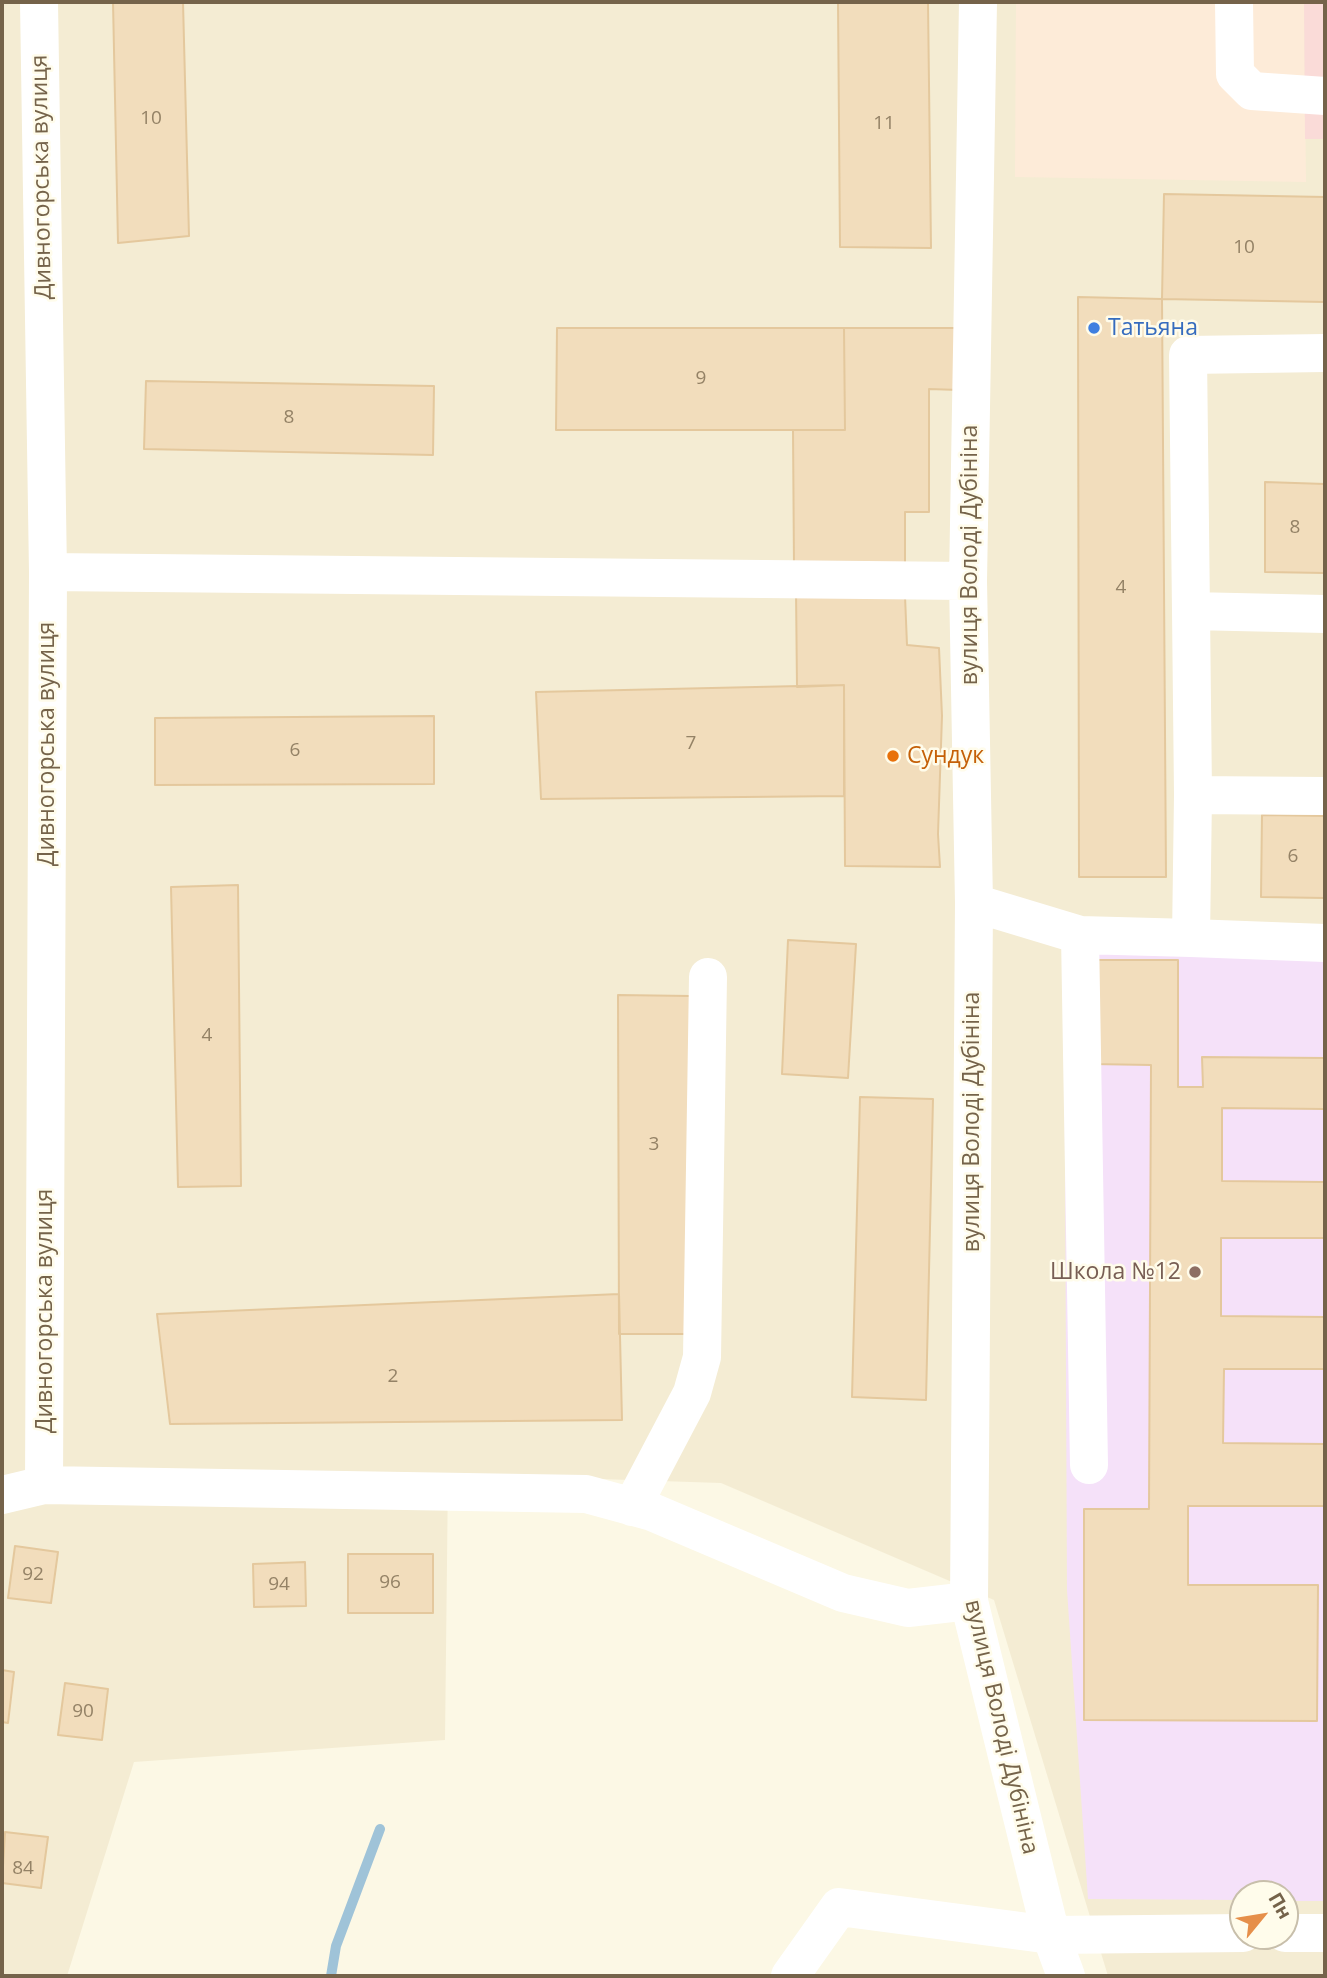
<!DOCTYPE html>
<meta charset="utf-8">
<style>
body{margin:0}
#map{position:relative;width:1327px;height:1978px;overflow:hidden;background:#fcf8e5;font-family:"Open Sans",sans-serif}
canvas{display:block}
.frame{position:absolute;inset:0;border:4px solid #75634a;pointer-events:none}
.north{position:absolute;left:1229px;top:1880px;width:70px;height:70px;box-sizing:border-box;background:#fffceb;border:2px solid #c8bfab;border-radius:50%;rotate:60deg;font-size:19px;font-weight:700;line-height:28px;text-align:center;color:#75634a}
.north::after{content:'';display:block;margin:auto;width:24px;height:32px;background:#e68f4a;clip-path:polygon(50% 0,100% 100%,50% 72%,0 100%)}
</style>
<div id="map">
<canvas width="1327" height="1978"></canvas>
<div class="frame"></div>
<div class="north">Пн</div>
</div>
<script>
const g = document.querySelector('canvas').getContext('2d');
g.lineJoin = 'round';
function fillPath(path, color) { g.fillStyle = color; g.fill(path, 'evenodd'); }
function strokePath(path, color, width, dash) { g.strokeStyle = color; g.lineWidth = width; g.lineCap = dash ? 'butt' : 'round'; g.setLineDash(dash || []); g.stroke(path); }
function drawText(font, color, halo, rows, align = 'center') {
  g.font = font + ' "Open Sans",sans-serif'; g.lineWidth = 5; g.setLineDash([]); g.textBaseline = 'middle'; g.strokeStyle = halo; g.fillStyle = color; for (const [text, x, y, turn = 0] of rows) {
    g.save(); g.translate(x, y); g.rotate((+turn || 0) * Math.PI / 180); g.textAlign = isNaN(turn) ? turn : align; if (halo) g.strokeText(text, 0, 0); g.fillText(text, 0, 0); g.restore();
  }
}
const residential = new Path2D(`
 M2,2H1325V1976H1108L994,1600L721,1483L448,1474L445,1740L134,1762L67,1976H2ZM1243,1894H1285V1936H1243Z`);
const commercial = new Path2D(`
 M1016,2H1304L1306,182L1015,177Z`);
const education = new Path2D(`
 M1064,946L1325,953V1901H1285V1894H1243V1900L1088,1899L1067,1590Z`);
const medical = new Path2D(`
 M1304,2H1325V139H1305Z`);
const stream = new Path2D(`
 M331,1976L336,1946L380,1829`);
const building = new Path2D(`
 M113,2H183L189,236L118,243Z
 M838,2H928L931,248L840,247Z
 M1164,194L1325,197V302L1162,299Z
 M1078,297L1162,299L1166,877H1079Z
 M557,328H844L845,430H556Z
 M844,328H959V390L929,389V512H905V567H794L793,430H845Z
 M146,381L434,386L433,455L144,449Z
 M1265,482L1325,484V573L1265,572Z
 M796,590L905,596L907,645L939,648L942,716L938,834L940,867L845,866L844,685L797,687Z
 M844,685V796L541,799L536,692Z
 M434,716V784L155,785V718Z
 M1262,815L1325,816V898L1261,897Z
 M238,885L241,1186L178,1187L171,887Z
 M788,940L856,944L848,1078L782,1074Z
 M1092,960H1178V1087H1203L1202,1057L1325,1058V1109L1222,1108V1181L1325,1182V1238H1221V1316L1325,1317V1369H1224L1223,1443L1325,1444V1506H1188V1585H1318L1317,1721L1084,1720V1509H1149L1151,1065L1092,1064Z
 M618,995L690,996V1334H619Z
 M860,1097L933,1099L926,1400L852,1397Z
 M619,1294L622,1420L170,1424L157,1314Z
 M15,1546L58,1552L51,1603L8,1598Z
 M348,1554H433V1613H348Z
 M305,1562L306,1606L254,1607L253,1564Z
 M2,1670L14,1672L8,1723L2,1722Z
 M65,1683L108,1689L102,1740L58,1735Z
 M5,1832L48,1837L41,1888L2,1883Z`);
const minor = new Path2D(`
 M39,2L48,572L44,1485
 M978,2L968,581L974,903L969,1601L1051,1935L1066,1976
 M1234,2L1235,74L1252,91L1325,96
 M48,572L968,581
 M1191,611L1188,355L1325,353
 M1325,614L1191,611L1193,795L1325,796
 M1193,795L1191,938L1325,943
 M974,903L1080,935L1191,938
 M1080,935L1089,1465
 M2,1495L44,1485L586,1494L652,1512L843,1593L908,1608L969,1601
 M632,1507L692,1393L702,1357L708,977
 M1285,1933H1325
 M790,1976L839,1907L1051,1935L1243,1933`);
const markers = [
 [1094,328,7,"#3f7fe0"],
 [893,756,7,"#e8710a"],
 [1195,1272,7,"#8d6e63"]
];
const numberNames = [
 ["10",151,119],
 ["11",884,124],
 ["10",1244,248],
 ["9",701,379],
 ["8",289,418],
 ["8",1295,528],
 ["4",1121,588],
 ["7",691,744],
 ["6",295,751],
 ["6",1293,857],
 ["4",207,1036],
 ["3",654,1145],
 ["2",393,1377],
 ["92",33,1575],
 ["96",390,1583],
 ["94",279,1585],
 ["90",83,1712],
 ["84",23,1869]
];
const streetNames = [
 ["Дивногорська вулиця",42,177,-91],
 ["вулиця Володі Дубініна",970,555,-90],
 ["Дивногорська вулиця",47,744,-90],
 ["вулиця Володі Дубініна",972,1122,-90],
 ["Дивногорська вулиця",45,1311,-90],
 ["вулиця Володі Дубініна",1001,1727,77]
];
const shopNames = [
 ["Татьяна",1108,328]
];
const foodNames = [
 ["Сундук",907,756]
];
const educationNames = [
 ["Школа №12",1181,1272]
];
fillPath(residential, '#f4ecd3');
fillPath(commercial, '#fdebd8');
fillPath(education, '#f5e1f9');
fillPath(medical, '#fadbd8');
strokePath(stream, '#9fc3d8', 10);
fillPath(building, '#f2ddbc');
strokePath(building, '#e4c89d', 2);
strokePath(minor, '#fff', 38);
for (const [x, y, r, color] of markers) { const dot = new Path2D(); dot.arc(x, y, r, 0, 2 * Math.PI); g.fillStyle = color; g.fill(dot); strokePath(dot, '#fffceb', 2.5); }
drawText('19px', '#948266', null, numberNames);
drawText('23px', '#75634a', '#fffceb', streetNames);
drawText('23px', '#366cbe', '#fffceb', shopNames, 'left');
drawText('23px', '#c56008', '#fffceb', foodNames, 'left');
drawText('23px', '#785e54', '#fffceb', educationNames, 'right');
</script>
